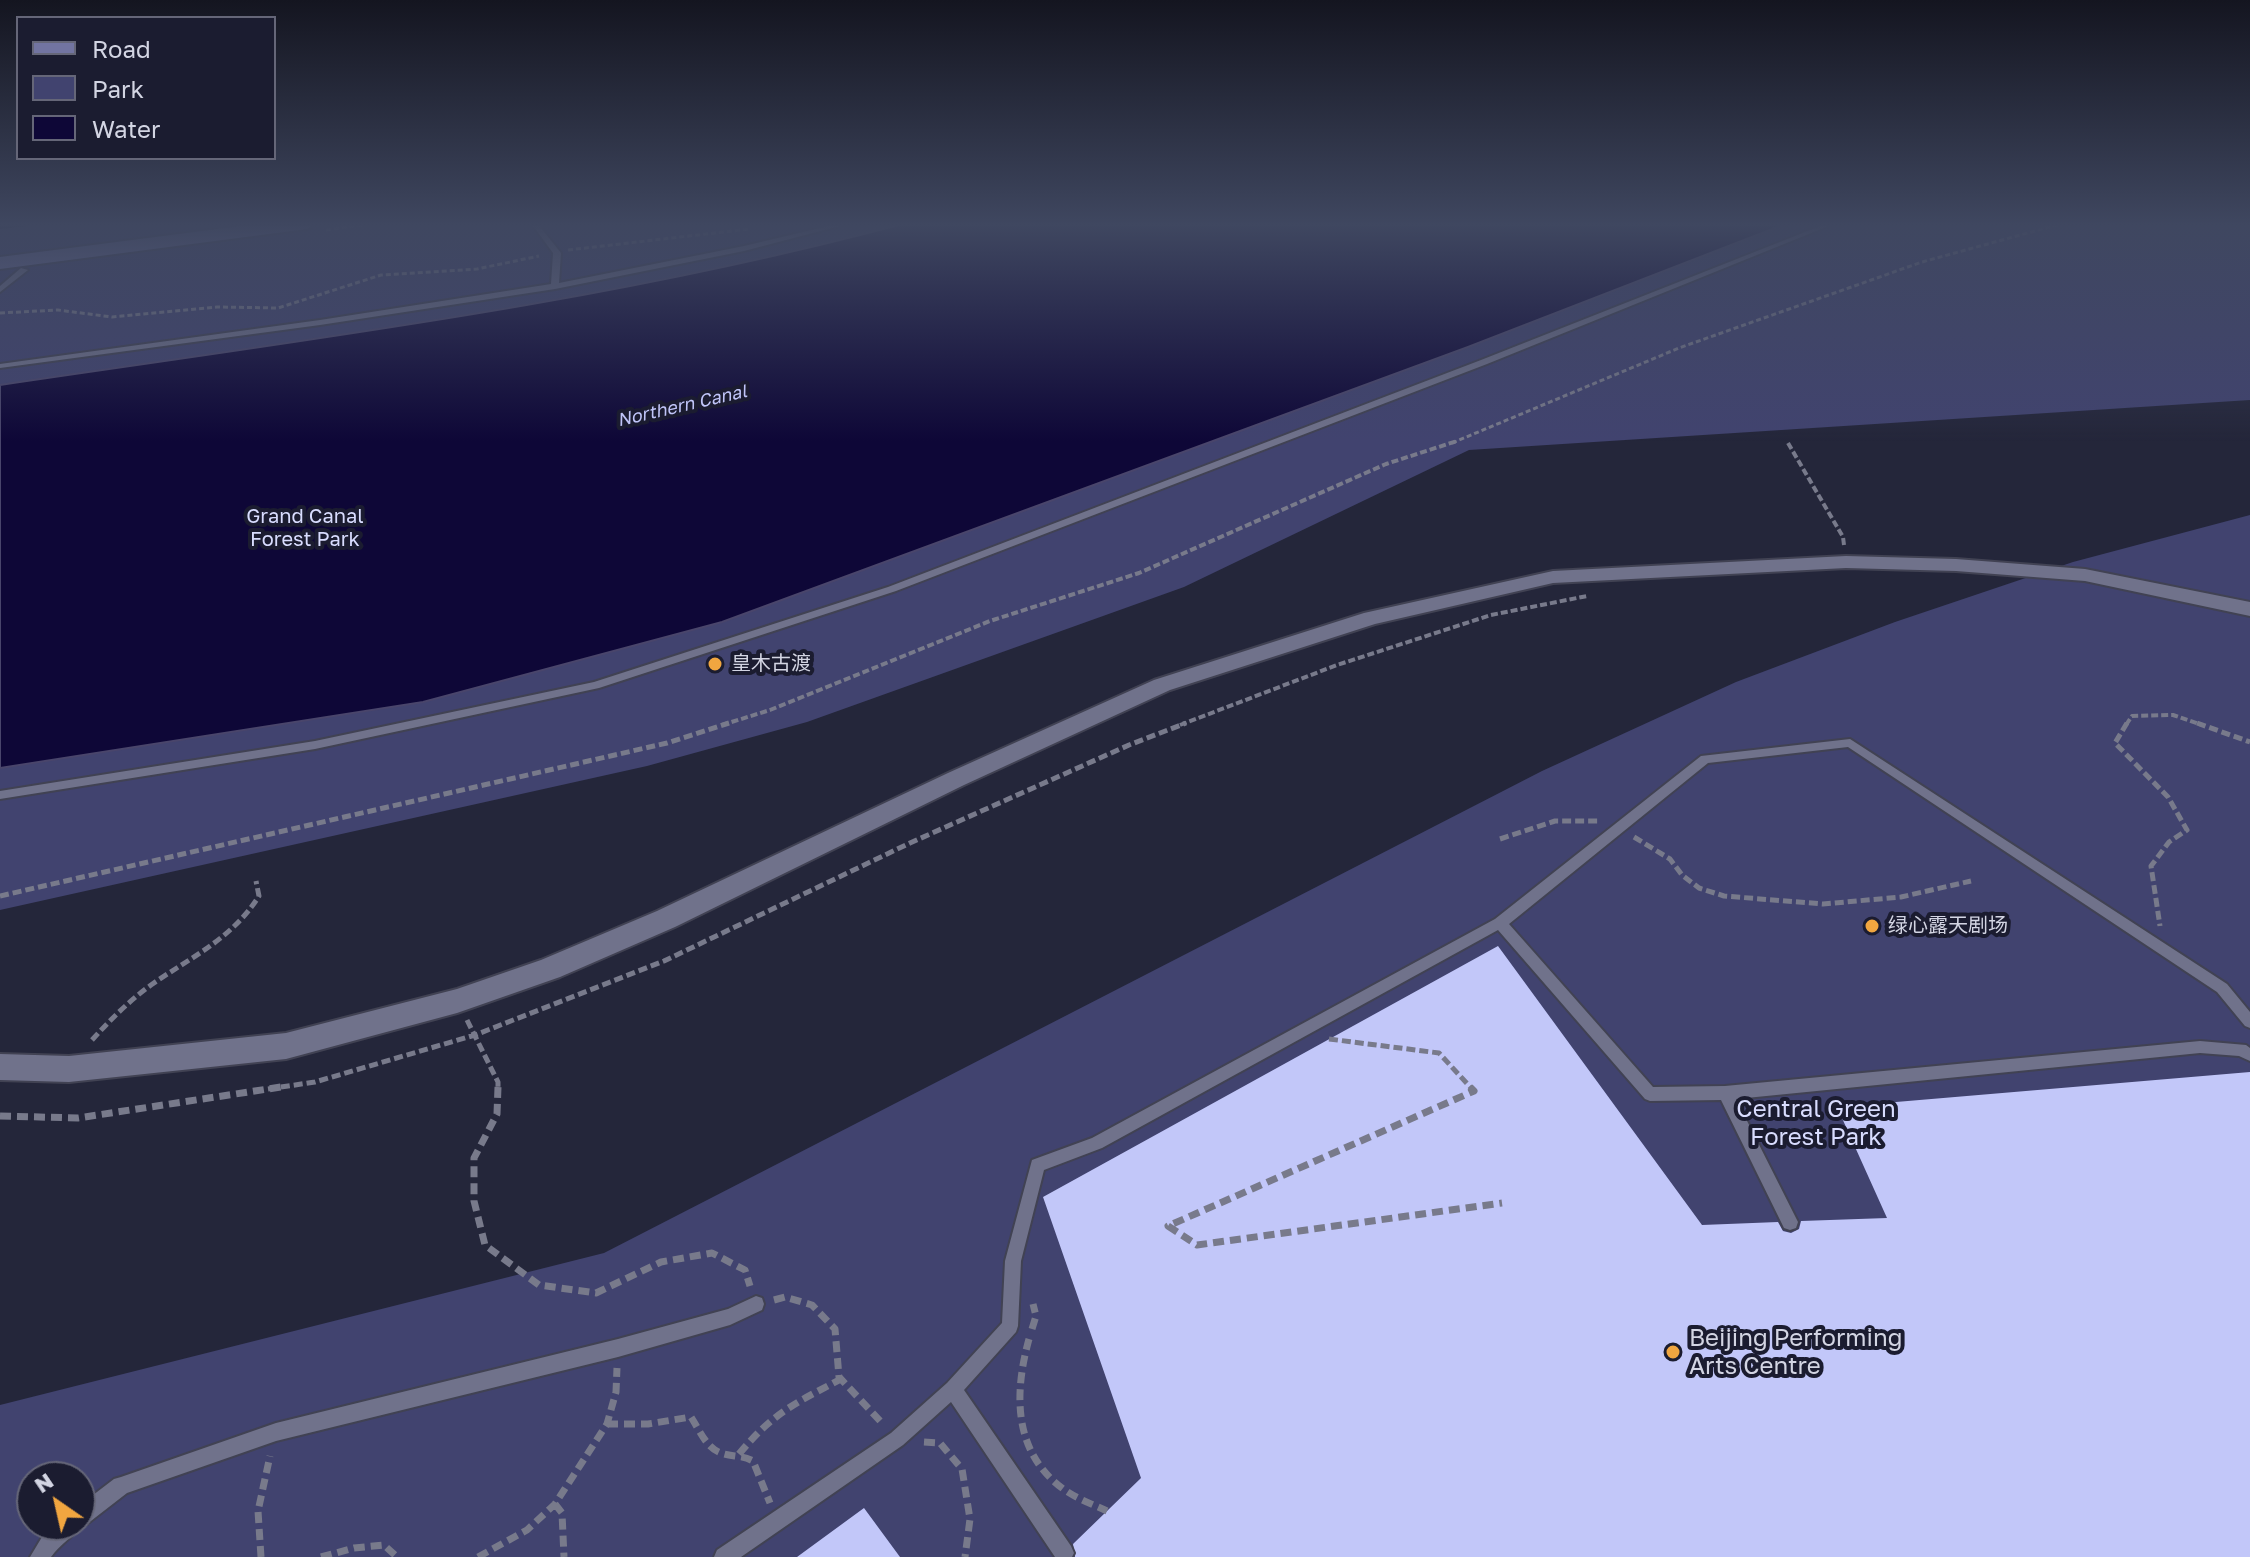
<!DOCTYPE html>
<meta charset="utf-8">
<style>
body{margin:0}
#map{position:relative;width:2250px;height:1557px;overflow:hidden;background:#24263a;font-family:"Golos Text",sans-serif}
canvas{display:block}
.legend{position:absolute;left:16px;top:16px;width:260px;height:144px;box-sizing:border-box;background:#1b1c30;border:2px solid #656678;margin:0;padding:10px 14px;list-style:none;font-size:24px;color:#d3d5e3}
.legend li{display:flex;align-items:center;gap:16px;height:40px}
.legend b{width:40px;border:2px solid #656678}
.north{position:absolute;left:16px;top:1461px;width:80px;height:80px;box-sizing:border-box;background:#1b1c30;border:2px solid #656678;border-radius:50%;rotate:326deg;font-size:22px;font-weight:700;line-height:32px;text-align:center;color:#d3d5e3}
.north::after{content:'';display:block;margin:auto;width:28px;height:36px;background:#f1a640;clip-path:polygon(50% 0,100% 100%,50% 72%,0 100%)}
</style>
<div id="map">
<canvas width="2250" height="1557"></canvas>
<ul class="legend">
<li><b style="height:10px;background:#7274a1"></b>Road</li>
<li><b style="height:22px;background:#41436f"></b>Park</li>
<li><b style="height:22px;background:#0e0737"></b>Water</li>
</ul>
<div class="north">N</div>
</div>
<script>
const g = document.querySelector('canvas').getContext('2d');
g.lineJoin = 'round';
function fillPath(path, color) { g.fillStyle = color; g.fill(path, 'evenodd'); }
function strokePath(path, color, width, dash) { g.strokeStyle = color; g.lineWidth = width; g.lineCap = dash ? 'butt' : 'round'; g.setLineDash(dash || []); g.stroke(path); }
function drawText(font, color, halo, rows, align = 'center') {
  g.font = font + ' "Golos Text","Noto Sans SC",sans-serif'; g.lineWidth = 8; g.setLineDash([]); g.textBaseline = 'middle'; g.strokeStyle = halo; g.fillStyle = color; for (const [text, x, y, turn = 0] of rows) {
    g.save(); g.translate(x, y); g.rotate((+turn || 0) * Math.PI / 180); g.textAlign = isNaN(turn) ? turn : align; if (halo) g.strokeText(text, 0, 0); g.fillText(text, 0, 0); g.restore();
  }
}
const green = new Path2D(`
 M53,223H2250V400L1469,450L1184,587L807,722L647,766L0,910V229Z
 M2250,515V1557H0V1405L604,1253L1542,771L1736,682L1895,622L2073,562ZM32,1477H80V1525H32Z`);
const water = new Path2D(`
 M906,223H1788L1468,347L722,622L423,702L0,768V385C303,340 609,303 906,223Z`);
const building = new Path2D(`
 M1498,946L1702,1225L1778,1222L1783,1231L1791,1233L1799,1229L1801,1221L1887,1218L1837,1107L2250,1072V1557H1075L1073,1544L1141,1478L1043,1197Z
 M864,1508L900,1557H797Z`);
const pathFar3 = new Path2D(`
 M326,230L375,223
 M568,250L749,229
 M0,313L58,310L112,317L217,307L278,308L381,275L477,269L539,256
 M1452,443L1679,348L1922,262L2064,223`);
const pathFar2 = new Path2D(`
 M1788,443L1843,537L1844,545
 M722,725L770,710L990,621L1139,573L1386,464L1457,441
 M1180,725L1337,665L1491,615L1587,596
 M2126,725L2132,716L2173,715L2202,725`);
const pathFar1 = new Path2D(`
 M2127,723L2115,743L2168,797L2187,830L2169,842L2151,866L2160,926
 M2197,723L2250,742
 M1634,837L1670,859L1682,875L1699,888L1724,896L1823,904L1901,897L1971,881
 M1500,839L1555,821H1600
 M0,896L667,743L729,723
 M467,1020L498,1082V1089
 M1329,1039L1439,1053L1472,1089
 M92,1040C110,1020 129,1001 151,985C191,957 232,939 259,896L256,881
 M268,1089L315,1082L475,1035L664,961L910,843L1129,745L1186,723`);
const path = new Path2D(`
 M498,1087L497,1114L474,1158V1201L485,1245L539,1285L596,1293L661,1262L712,1253L745,1270L750,1286
 M1470,1087L1474,1091L1168,1226L1197,1245L1502,1203
 M0,1116L78,1118L281,1087
 M774,1300L785,1297L812,1305L835,1329L839,1377L884,1425
 M1032,1329L1036,1316L1033,1304
 M1029,1339C1014,1393 1013,1451 1062,1488C1075,1498 1092,1504 1107,1511
 M607,1424H648L691,1417C699,1429 706,1448 721,1453C732,1457 742,1455 753,1461L770,1503
 M924,1442L940,1443L962,1469L970,1519L965,1557
 M739,1454C774,1412 794,1404 841,1379
 M555,1504L562,1513L564,1557
 M261,1557L258,1511L270,1456
 M321,1557L354,1548L384,1545L397,1557
 M478,1557L527,1530L555,1504L607,1424L616,1392L617,1368`);
const lane = new Path2D(`
 M531,223H537L561,253L559,283L744,246L841,223H851L744,251L555,289L320,325L0,368V364L320,320L551,284L553,253Z
 M1828,223H1836L1487,364L896,591L599,688L315,749L0,799V791L315,741L594,682L888,587L1481,360Z
 M21,268L28,270L0,292V286Z
 M1850,739L2227,984L2250,1012V1028L2245,1026L2217,992L1848,747L1708,763L1509,924L1653,1087L1725,1086L2200,1041L2246,1045L2250,1048V1061L2239,1056L2200,1053L1736,1099L1798,1222L1796,1228L1790,1230L1784,1228L1721,1100L1650,1101L1645,1099L1498,930L1102,1148L1044,1170L1021,1261L1018,1326L1016,1332L964,1390L1071,1546L1074,1553L1072,1557H1055L951,1402L903,1445L741,1557H714L717,1550L891,1433L947,1383L1002,1323L1005,1261L1032,1160L1092,1138L1495,919L1701,756Z
 M756,1296L762,1298L764,1304L762,1310L730,1325L618,1357L276,1441L127,1493L87,1524L79,1526C75,1536 59,1545 51,1557H30L45,1532L55,1525H80V1505L114,1479L121,1477L276,1423L618,1339L728,1309Z`);
const street = new Path2D(`
 M1846,556L1956,559L2085,569L2250,602V616L2085,581L1956,571L1846,568L1553,583L1375,624L1170,690L964,785L675,927L560,977L457,1013L286,1059L69,1082L0,1080V1054L69,1056L286,1033L457,989L541,960L657,911L948,773L1154,680L1364,613L1553,571Z`);
const secondary = new Path2D(`
 M264,223H317L307,229L0,269V257Z`);
const markers = [
 [715,664,8,"#f1a640"],
 [1872,926,8,"#f1a640"],
 [1673,1352,8,"#f1a640"]
];
const farWaternames = [
 ["Northern Canal",682,406,-13]
];
const parkNames = [
 ["Grand Canal",305,517],
 ["Forest Park",305,540]
];
const poiNames = [
 ["皇木古渡",731,664],
 ["绿心露天剧场",1888,926]
];
const nearParknames = [
 ["Central Green",1816,1109],
 ["Forest Park",1816,1137]
];
const nearPoinames = [
 ["Beijing Performing",1689,1338],
 ["Arts Centre",1689,1366]
];
fillPath(green, '#41436f');
fillPath(water, '#0e0737');
strokePath(water, '#49456b', 2);
fillPath(building, '#c2c7f9');
strokePath(lane, '#414253', 4);
strokePath(street, '#414253', 4);
strokePath(secondary, '#414253', 4);
strokePath(pathFar3, '#787a8b', 3, [5, 3]);
strokePath(pathFar2, '#787a8b', 4, [7, 3]);
strokePath(pathFar1, '#787a8b', 5, [9, 4]);
strokePath(path, '#787a8b', 7, [11, 6]);
fillPath(lane, '#70728b');
fillPath(street, '#70728b');
fillPath(secondary, '#7274a1');
const sky = g.createLinearGradient(0, 0, 0, 441);
sky.addColorStop(0, '#141520');
sky.addColorStop(0.51, '#3f4760');
sky.addColorStop(1, '#3f476000');
g.fillStyle = sky;
g.fillRect(0, 0, 2250, 441);
for (const [x, y, r, color] of markers) { const dot = new Path2D(); dot.arc(x, y, r, 0, 2 * Math.PI); g.fillStyle = color; g.fill(dot); strokePath(dot, '#1b1c30', 3); }
drawText('italic 18px', '#c0c5f8', '#1b1c30', farWaternames);
drawText('20px', '#d8dcfe', '#1b1c30', parkNames);
drawText('20px', '#d3d5e3', '#1b1c30', poiNames, 'left');
drawText('24px', '#d8dcfe', '#1b1c30', nearParknames);
drawText('24px', '#d3d5e3', '#1b1c30', nearPoinames, 'left');
</script>
